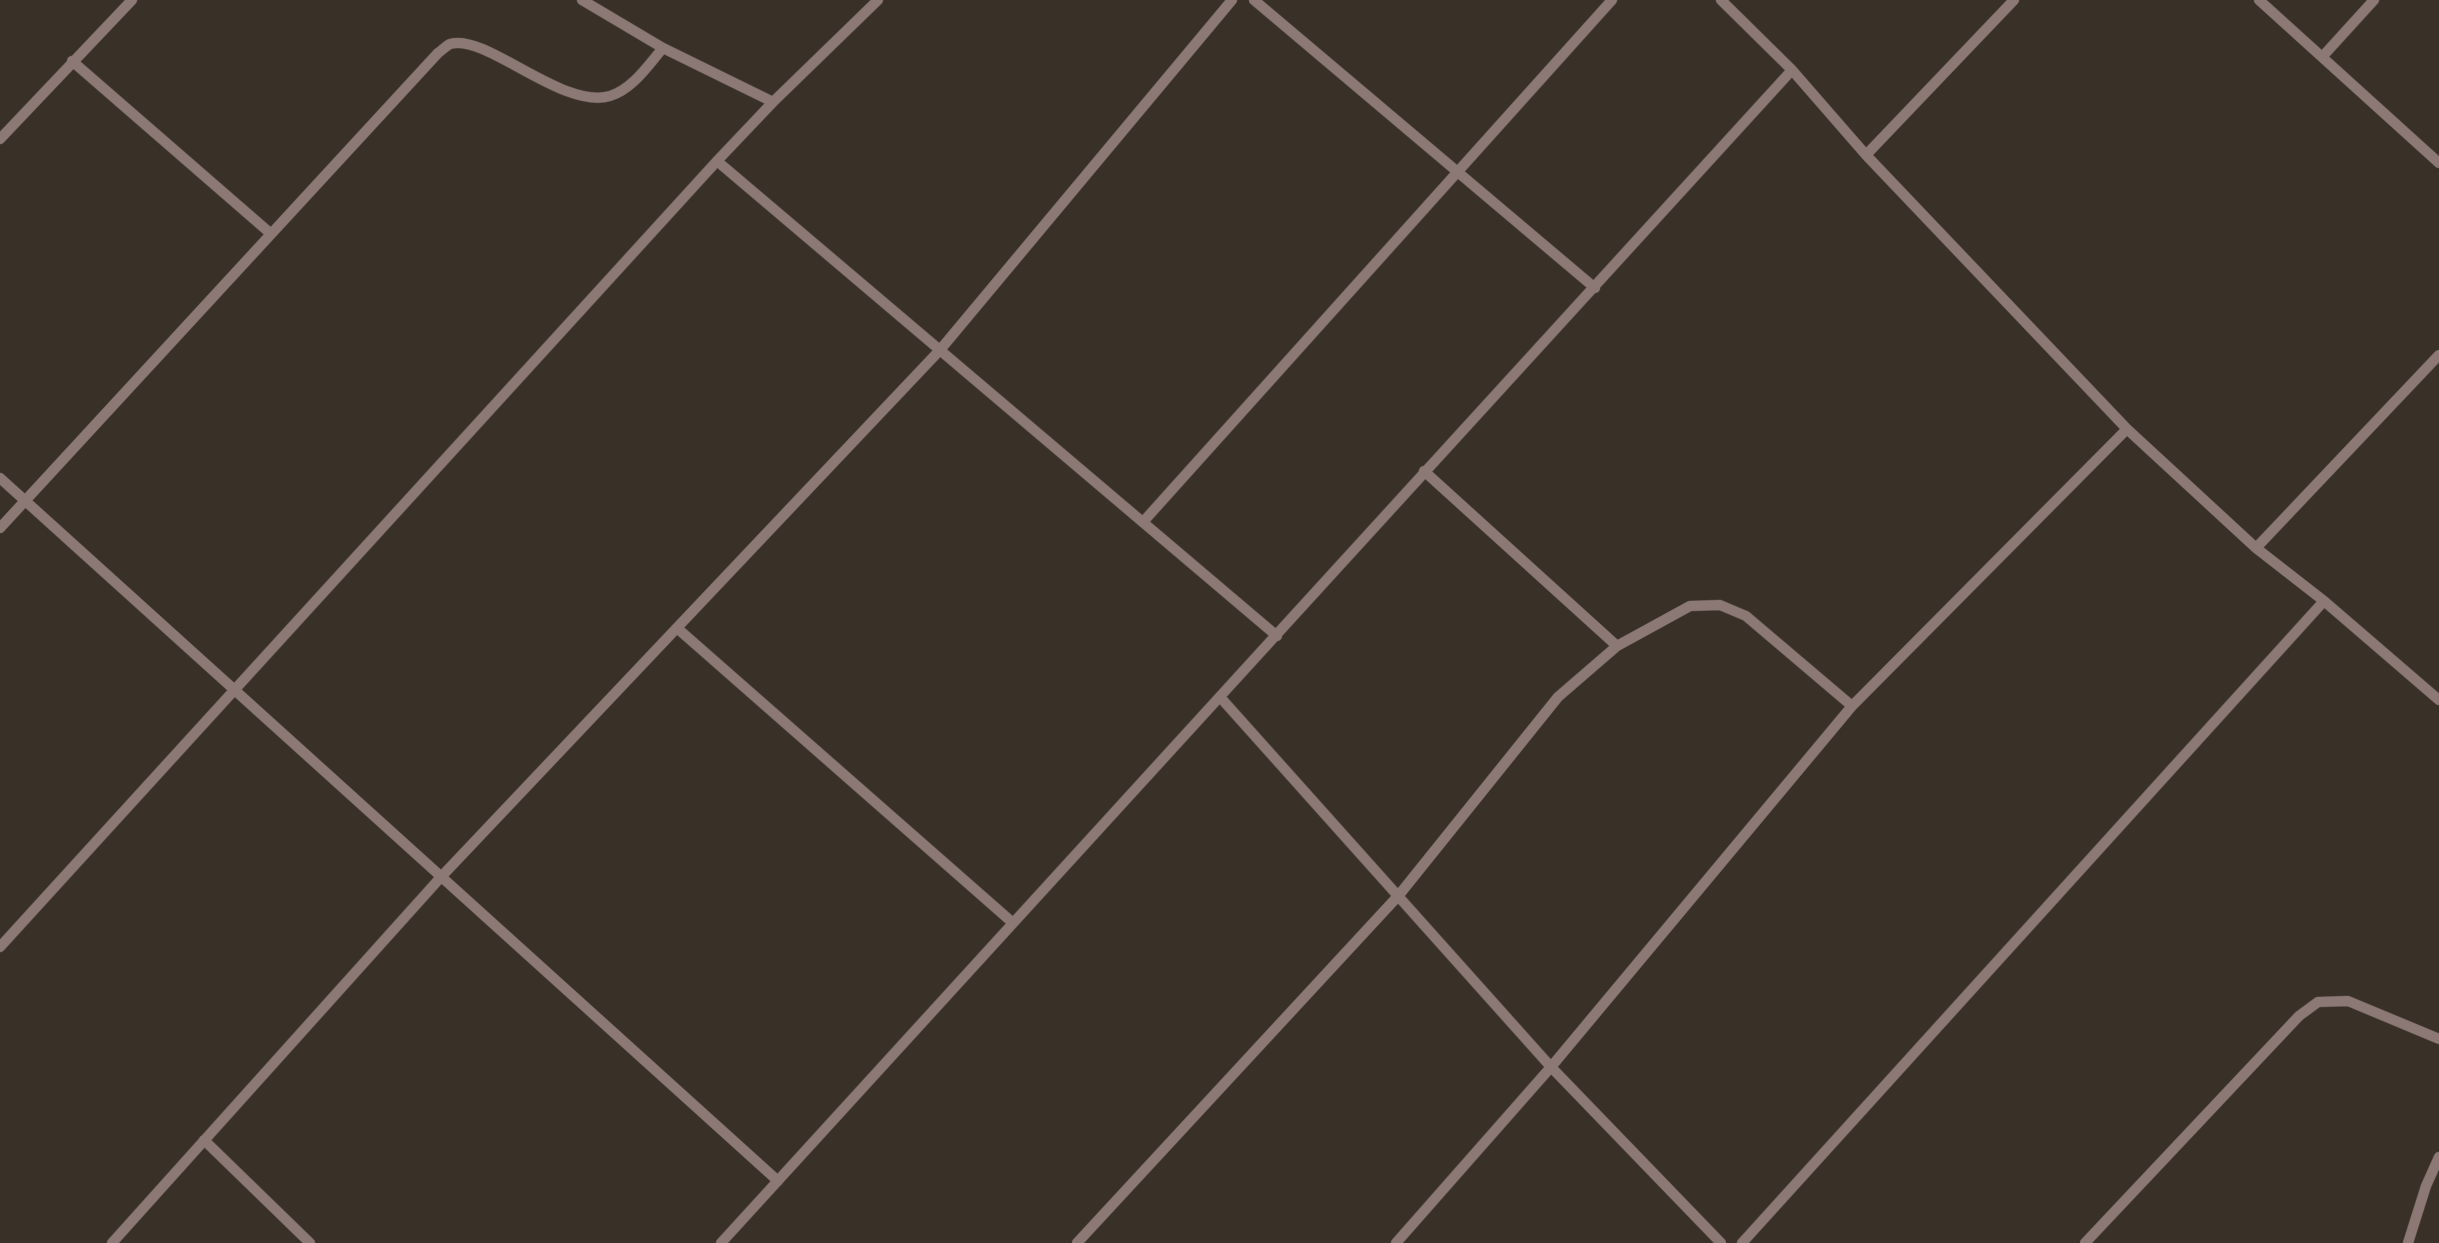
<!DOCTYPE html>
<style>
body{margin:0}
canvas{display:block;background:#393028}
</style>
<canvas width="2439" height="1243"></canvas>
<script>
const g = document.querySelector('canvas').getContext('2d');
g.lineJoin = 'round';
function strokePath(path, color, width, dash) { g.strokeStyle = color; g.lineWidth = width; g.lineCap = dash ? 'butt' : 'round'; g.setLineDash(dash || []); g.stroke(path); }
const minor = new Path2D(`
 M582,0L663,48L773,102
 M1254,0L1595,288
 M1721,0L1792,70L1866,155L2127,429L2256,548L2324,601L2439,700
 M2259,0L2439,163
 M2323,56L2374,0
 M72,61L270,233
 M0,139L132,0
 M1866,155L2014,0
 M717,161L1277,636
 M1424,471L1617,646
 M0,478L778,1181
 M1143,522L1612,0
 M0,528L438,53C441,51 446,46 450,44C486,33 562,110 610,96C633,89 649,64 663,48
 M2256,548L2439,355
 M677,628L1013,923
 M1220,697L1551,1067L1721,1243
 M0,947L717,161L773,102L878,0
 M204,1140L310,1243
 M112,1243L441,877L940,350L1232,0
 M721,1243L1792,70
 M1077,1243L1399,895L1558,697L1617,646L1690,606L1720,605L1746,616L1852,706
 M1396,1243L1551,1067L1852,706L2127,429
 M1742,1243L2324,601
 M2085,1243L2299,1016L2318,1002L2348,1001L2439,1039
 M2408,1243L2426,1186L2439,1157`);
strokePath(minor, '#574e47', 11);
strokePath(minor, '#8c7874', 10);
</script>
